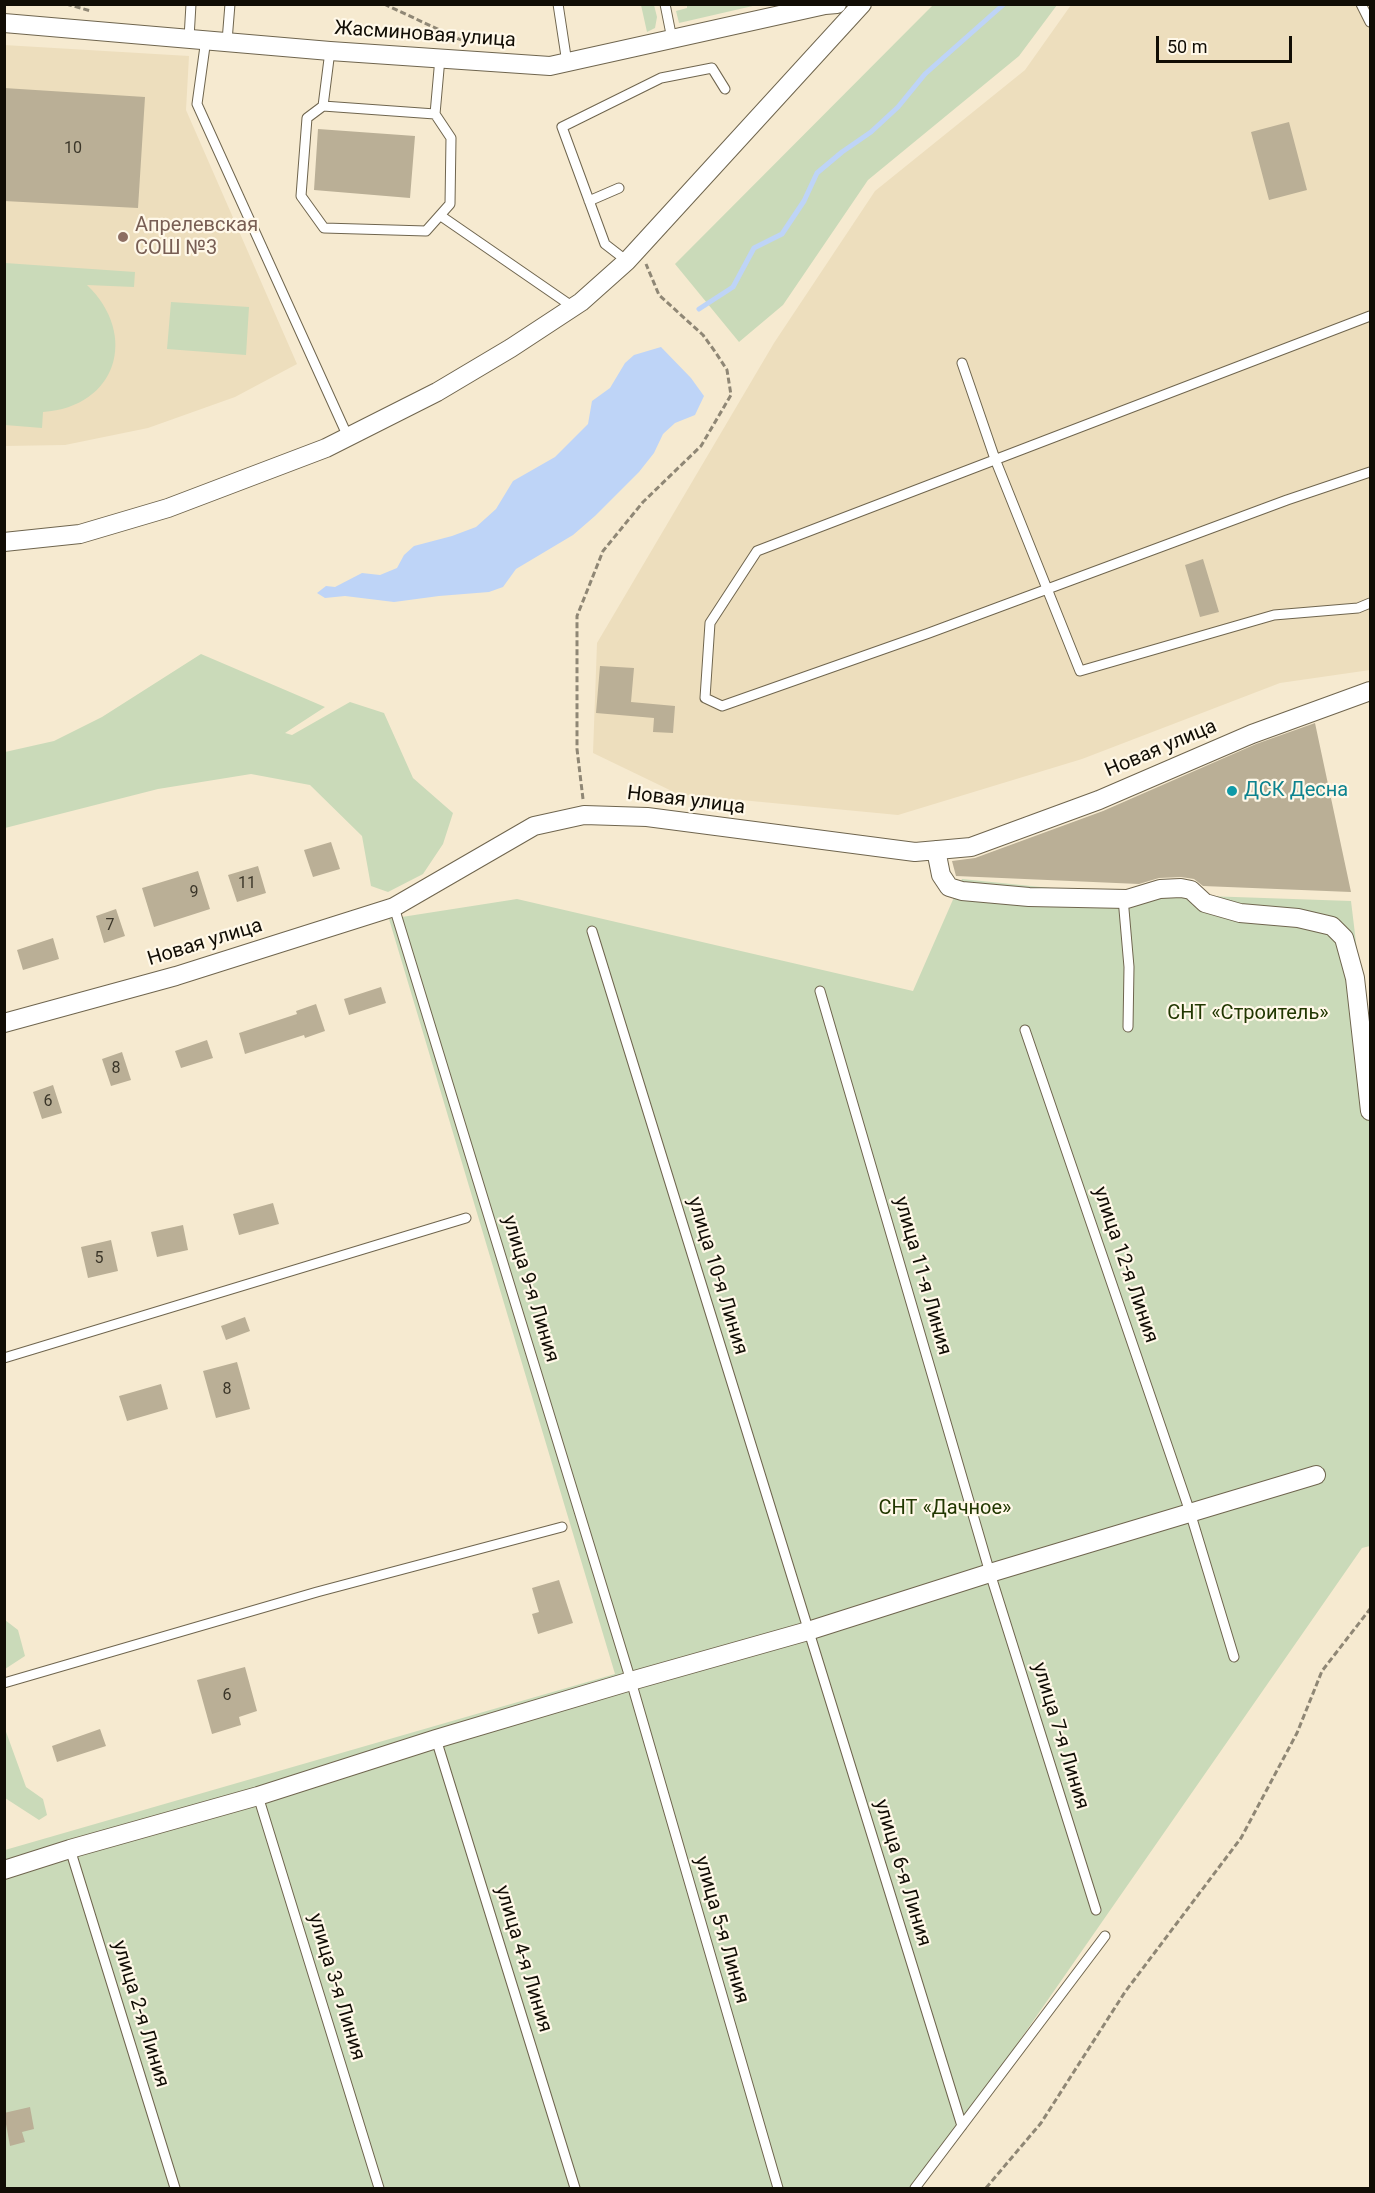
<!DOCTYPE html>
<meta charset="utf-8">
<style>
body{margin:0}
#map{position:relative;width:1375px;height:2193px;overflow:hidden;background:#f6ead0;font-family:Roboto,sans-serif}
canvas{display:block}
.frame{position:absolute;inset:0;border:6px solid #110d05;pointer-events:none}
.scale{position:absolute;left:1156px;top:36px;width:136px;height:27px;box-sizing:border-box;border:3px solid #110d05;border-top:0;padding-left:8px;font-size:18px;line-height:21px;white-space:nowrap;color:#110d05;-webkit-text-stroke:4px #fff8e8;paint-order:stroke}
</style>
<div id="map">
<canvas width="1375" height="2193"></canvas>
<div class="frame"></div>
<div class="scale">50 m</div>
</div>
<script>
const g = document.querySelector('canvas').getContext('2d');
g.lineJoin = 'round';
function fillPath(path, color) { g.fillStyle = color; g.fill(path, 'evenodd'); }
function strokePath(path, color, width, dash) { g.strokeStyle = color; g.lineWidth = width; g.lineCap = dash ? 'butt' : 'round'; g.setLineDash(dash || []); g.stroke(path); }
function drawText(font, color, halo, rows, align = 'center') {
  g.font = font + ' Roboto,sans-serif'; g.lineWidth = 4.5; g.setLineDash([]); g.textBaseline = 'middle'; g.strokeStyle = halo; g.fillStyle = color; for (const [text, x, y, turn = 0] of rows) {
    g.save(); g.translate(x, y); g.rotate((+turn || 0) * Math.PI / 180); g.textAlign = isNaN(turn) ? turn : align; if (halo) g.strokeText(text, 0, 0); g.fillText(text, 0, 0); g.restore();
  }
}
const built = new Path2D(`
 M1071,5H1370V670L1280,683L1082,759L898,815L678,794L593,753L597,643L774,343L875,191L1025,70Z
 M4,45L189,56L186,110L297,364L235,397L148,428L65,445L5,446Z`);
const green = new Path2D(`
 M641,5H654L657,17L655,28L647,32Z
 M687,5V4L757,5L679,23L676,11L687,8Z
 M933,5H1057L1019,56L868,180L783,305L739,342L675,264Z
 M5,263L135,272L134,287L87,285C139,335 117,407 43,412L42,428L5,425Z
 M171,302L249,307L246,355L167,349Z
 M201,654L325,707L285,733L292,735L350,702L384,713L413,778L453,813L443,844L423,874L388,892L371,886L362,836L310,785L251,774L158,789L5,828V752L54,741L102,717Z
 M962,879L1090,892L1351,901L1370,1058V1546L1362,1548L917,2188H5V1850L615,1674L389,919L517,899L913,991Z
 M5,1620L18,1630L25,1656L5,1669Z
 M5,1729L26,1787L43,1799L47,1815L39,1820L5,1798Z`);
const water = new Path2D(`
 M661,347L691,378L704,396L695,415L675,423L663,434L654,453L639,472L595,516L573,535L516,569L503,587L489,592L439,596L394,602L345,596L325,598L317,593L326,586L335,587L362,573L380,575L397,568L404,555L414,546L452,536L476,527L496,509L513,481L555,457L588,424L592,401L610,388L625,363L634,355Z`);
const stream = new Path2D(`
 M699,309L733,287L754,248L782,234L804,201L817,173L842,152L871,132L898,107L925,74L1004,4`);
const building = new Path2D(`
 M4,88L145,97L138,208L4,201Z
 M1289,122L1307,190L1269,200L1251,132Z
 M318,129L415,136L410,198L314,190Z
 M1203,559L1219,612L1200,617L1185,565Z
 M600,666L634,668L631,702L675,706L673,733L653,732L654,718L596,713Z
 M1315,723L1351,892L1203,886L1194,879L1181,877L1159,878L1139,884L956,876L952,861L975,858L1103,811L1256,744Z
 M331,842L340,869L313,877L304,850Z
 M258,866L266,893L237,902L228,875Z
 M198,871L210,909L154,927L142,888Z
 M116,909L125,936L104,943L96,916Z
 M53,938L59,959L23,970L17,950Z
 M381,987L386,1003L349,1015L344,999Z
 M316,1004L325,1031L305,1038L304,1035L245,1054L239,1033L297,1014L296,1011Z
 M207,1040L213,1058L181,1068L175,1051Z
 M122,1052L131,1080L111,1086L102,1059Z
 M53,1085L62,1113L42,1119L33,1092Z
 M273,1203L279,1224L239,1235L233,1214Z
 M183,1225L188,1250L157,1257L151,1232Z
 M111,1240L118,1271L88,1278L81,1247Z
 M245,1317L250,1331L226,1340L221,1326Z
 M237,1362L250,1409L216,1418L203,1371Z
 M161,1384L168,1409L127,1421L119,1396Z
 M559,1580L573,1623L538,1634L532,1614L539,1612L532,1588Z
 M245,1667L257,1711L239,1717L241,1725L212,1734L197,1680Z
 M100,1729L106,1746L57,1762L52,1746Z
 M30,2107L34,2129L22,2132L25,2142L10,2146L4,2113Z`);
const path = new Path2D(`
 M66,4L91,11
 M384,4L461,40
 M583,799L577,749V616L603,551L643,502L701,446L731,395L727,370L716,353L703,335L659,295L646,264
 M986,2188L1041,2123L1125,1992L1241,1838L1297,1733L1322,1671L1370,1609`);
const service = new Path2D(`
 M558,4L567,63
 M665,4L672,39
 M1361,4L1370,22
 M189,38L191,4
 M206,39L197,104L348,437
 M227,41L230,4
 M323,106L435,114L451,138L450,204L426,231L324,228L301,196L307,118Z
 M323,106L330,51
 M435,114L440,58
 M589,201L619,188
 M441,216L573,307
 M627,261L605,244L562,127L661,78L712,68L725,89
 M1370,316L757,551L710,623L705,698L722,706L929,633L1287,500L1370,472
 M962,363L995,459L1080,671L1274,615L1358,608L1370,603
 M1123,898L1129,967L1128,1027
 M394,907L631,1681L778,2188
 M592,931L962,2126
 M820,991L990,1573L1096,1910
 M1025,1030L1190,1512L1234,1657
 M4,1358L466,1218
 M4,1683L317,1592L562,1527
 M436,1739L575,2188
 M258,1796L379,2188
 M70,1849L175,2188
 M915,2188L1105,1936`);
const minor = new Path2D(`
 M4,23L330,51L550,66L825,5L837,4
 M4,542L80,534L168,508L326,448L437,392L511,348L581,302L627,261L862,4
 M936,850L941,875L949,887L962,891L1029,897L1127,899L1160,889L1181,888L1191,890L1205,903L1240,913L1298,918L1332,926L1344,938L1355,978L1370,1111
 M4,1023L176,976L394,907L534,826L584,815L647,817L915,852L971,847L1099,800L1252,734L1370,691
 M4,1870L70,1849L258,1796L436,1739L631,1681L808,1631L990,1573L1316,1475`);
const markers = [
 [123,237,6,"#8d6e63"],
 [1232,791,6,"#0f9aa8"]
];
const numberNames = [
 ["10",73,149],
 ["11",247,884],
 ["9",194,893],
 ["7",110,926],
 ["8",116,1069],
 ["6",48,1102],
 ["5",99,1259],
 ["8",227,1390],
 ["6",227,1696]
];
const streetNames = [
 ["Жасминовая улица",425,35,4],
 ["Новая улица",1161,749,-23],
 ["Новая улица",686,801,7],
 ["Новая улица",205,943,-17],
 ["улица 12-я Линия",1125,1265,71],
 ["улица 10-я Линия",717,1276,73],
 ["улица 11-я Линия",922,1276,74],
 ["улица 9-я Линия",530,1289,73],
 ["улица 7-я Линия",1060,1736,73],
 ["улица 6-я Линия",902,1873,73],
 ["улица 5-я Линия",721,1930,74],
 ["улица 4-я Линия",523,1959,73],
 ["улица 3-я Линия",336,1987,73],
 ["улица 2-я Линия",140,2014,73]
];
const educationNames = [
 ["Апрелевская",135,226],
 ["СОШ №3",135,249]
];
const cultureNames = [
 ["ДСК Десна",1244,791]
];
const parkNames = [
 ["СНТ «Строитель»",1248,1014],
 ["СНТ «Дачное»",945,1509]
];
fillPath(built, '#eddebd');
fillPath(green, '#cadab9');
fillPath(water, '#bed4f7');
strokePath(stream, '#bed4f7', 5);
fillPath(building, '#baaf96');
strokePath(service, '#6f654e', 11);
strokePath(minor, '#6f654e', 20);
strokePath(path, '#8f8775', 3, [6, 3]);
strokePath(service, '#fff', 9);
strokePath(minor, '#fff', 18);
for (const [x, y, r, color] of markers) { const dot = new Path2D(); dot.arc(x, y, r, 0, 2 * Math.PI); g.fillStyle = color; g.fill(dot); strokePath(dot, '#fff8e8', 2); }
drawText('16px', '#3b3629', null, numberNames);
drawText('20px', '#110d05', '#fff8e8', streetNames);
drawText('20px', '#785e54', '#fff8e8', educationNames, 'left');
drawText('20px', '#0d838f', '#fff8e8', cultureNames, 'left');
drawText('20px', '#213700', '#fff8e8', parkNames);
</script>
